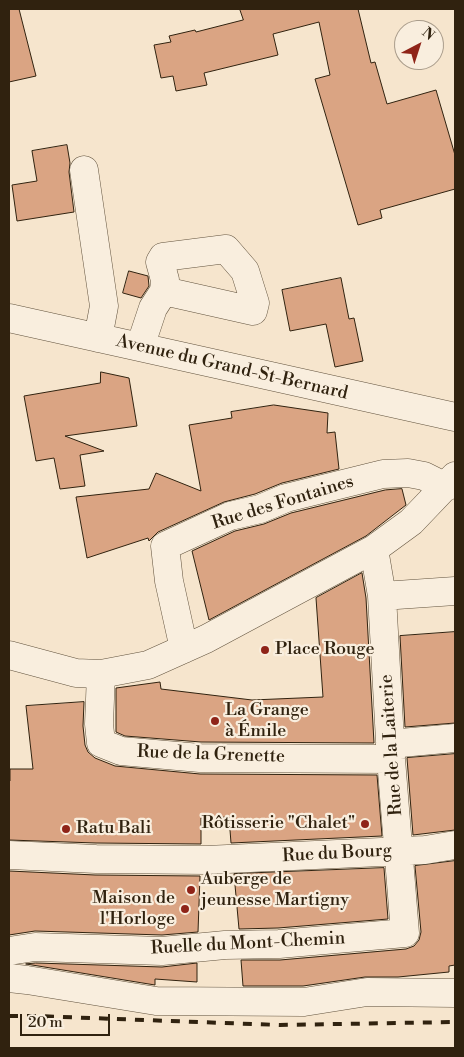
<!DOCTYPE html>
<meta charset="utf-8">
<style>
body{margin:0}
#map{position:relative;width:464px;height:1057px;overflow:hidden;background:#f6e5cd;font-family:"Libre Bodoni",serif}
canvas{display:block}
.frame{position:absolute;inset:0;border:10px solid #30220f;pointer-events:none}
.north{position:absolute;left:394px;top:20px;width:50px;height:50px;box-sizing:border-box;background:#f9eede;border:1px solid #a99c8b;border-radius:50%;rotate:40deg;font-size:14px;font-weight:700;line-height:20px;text-align:center;color:#30220f}
.north::after{content:'';display:block;margin:auto;width:18px;height:22px;background:#8f2418;clip-path:polygon(50% 0,100% 100%,50% 72%,0 100%)}
.scale{position:absolute;left:20px;top:1014px;width:90px;height:22px;box-sizing:border-box;border:2px solid #30220f;border-top:0;padding-left:6px;font-size:15px;line-height:18px;white-space:nowrap;color:#30220f;-webkit-text-stroke:4px #f9eede;paint-order:stroke}
</style>
<div id="map">
<canvas width="464" height="1057"></canvas>
<div class="frame"></div>
<div class="north">N</div>
<div class="scale">20 m</div>
</div>
<script>
const g = document.querySelector('canvas').getContext('2d');
g.lineJoin = 'round';
function fillPath(path, color) { g.fillStyle = color; g.fill(path, 'evenodd'); }
function strokePath(path, color, width, dash) { g.strokeStyle = color; g.lineWidth = width; g.lineCap = dash ? 'butt' : 'round'; g.setLineDash(dash || []); g.stroke(path); }
function drawText(font, color, halo, rows, align = 'center') {
  g.font = font + ' "Libre Bodoni",serif'; g.lineWidth = 4.5; g.setLineDash([]); g.textBaseline = 'middle'; g.strokeStyle = halo; g.fillStyle = color; for (const [text, x, y, turn = 0] of rows) {
    g.save(); g.translate(x, y); g.rotate((+turn || 0) * Math.PI / 180); g.textAlign = isNaN(turn) ? turn : align; if (halo) g.strokeText(text, 0, 0); g.fillText(text, 0, 0); g.restore();
  }
}
const building = new Path2D(`
 M9,9H19L36,76L9,82Z
 M240,9H358L371,63L375,62L387,104L436,90L455,155V189L380,210L382,218L358,225L315,79L330,75L319,22L273,34L278,55L204,73L207,85L176,91L173,76L161,78L154,45L171,42L169,36L195,30L196,32L243,20Z
 M67,145L70,163L69,172L74,212L17,221L12,185L37,181L32,151Z
 M129,271L148,276L149,286L141,298L123,293Z
 M341,278L349,319L354,318L363,361L335,367L326,324L290,331L282,290Z
 M101,372L129,378L137,426L65,436L104,451L80,455L85,486L60,489L54,458L36,461L24,396L100,383Z
 M274,405L328,413L327,433L335,432L339,469L282,483L255,494L224,502L158,532L149,541L148,538L87,558L76,497L149,489L156,473L201,491L189,425L232,418L231,412Z
 M402,489L406,505L366,536L209,620L192,551L235,531L264,524L291,513L385,490Z
 M362,573L366,598L374,743L201,742L125,736L116,732V688L160,682L161,689L252,700L323,697L316,598Z
 M455,632V723L405,727L400,636Z
 M84,702L83,726L85,745L88,752L95,758L115,766L200,774L377,775L382,836L231,843L229,817L201,818V844L96,843L9,840V781H10V769H33L26,706Z
 M455,754V830L413,835L407,758Z
 M455,861V965L449,966V972L398,977H365L303,986H243L241,960H280L406,949L414,946L419,940L421,932L415,866Z
 M384,868L388,919L278,928L239,929L234,874Z
 M9,871L95,875L200,876L198,932L162,935L35,931L9,935Z
 M36,963L162,967L197,963V982L155,979V985L26,964Z`);
const minor = new Path2D(`
 M84,170L104,306L98,338
 M9,318L455,417
 M140,347L153,308L164,291L165,280L160,262L163,257L226,249L245,271L255,303L253,311L164,291
 M382,596L455,591
 M184,649L169,581L165,546L230,516L260,509L286,498L383,474L408,473L424,476L446,487
 M9,655L76,673L101,674L148,665L206,639L374,549L411,522L455,476
 M101,674L99,724L101,743L121,751L200,758L391,759
 M390,744L455,738
 M9,855L96,859L206,860L425,850L455,845
 M9,951L35,947L162,951L225,945L279,944L405,933L391,759L382,596L374,549
 M9,978L27,980L156,1001L304,1002L367,992L455,993`);
const rail = new Path2D(`
 M9,1016H36L280,1025L455,1022`);
const markers = [
 [265,650,5,"#8f2418"],
 [215,721,5,"#8f2418"],
 [365,824,5,"#8f2418"],
 [66,829,5,"#8f2418"],
 [191,890,5,"#8f2418"],
 [185,909,5,"#8f2418"]
];
const streetNames = [
 ["Avenue du Grand-St-Bernard",232,368,13],
 ["Rue des Fontaines",283,503,-17],
 ["Rue de la Laiterie",392,745,-94],
 ["Rue de la Grenette",211,755,2],
 ["Rue du Bourg",337,854,-3],
 ["Ruelle du Mont-Chemin",248,944,-3]
];
const poiNames = [
 ["Place Rouge",275,650],
 ["La Grange",225,711],
 ["à Émile",225,732],
 ["Rôtisserie \"Chalet\"",355,824,"right"],
 ["Ratu Bali",76,829],
 ["Auberge de",201,880],
 ["jeunesse Martigny",201,901],
 ["Maison de",175,899,"right"],
 ["l'Horloge",175,920,"right"]
];
fillPath(building, '#daa483');
strokePath(building, '#30220f', 1);
strokePath(minor, '#62533e', 29);
strokePath(minor, '#f9eede', 28);
strokePath(rail, '#30220f', 4, [9, 9]);
for (const [x, y, r, color] of markers) { const dot = new Path2D(); dot.arc(x, y, r, 0, 2 * Math.PI); g.fillStyle = color; g.fill(dot); strokePath(dot, '#f9eede', 2); }
drawText('18px', '#30220f', '#f9eede', streetNames);
drawText('18px', '#30220f', '#f9eede', poiNames, 'left');
</script>
